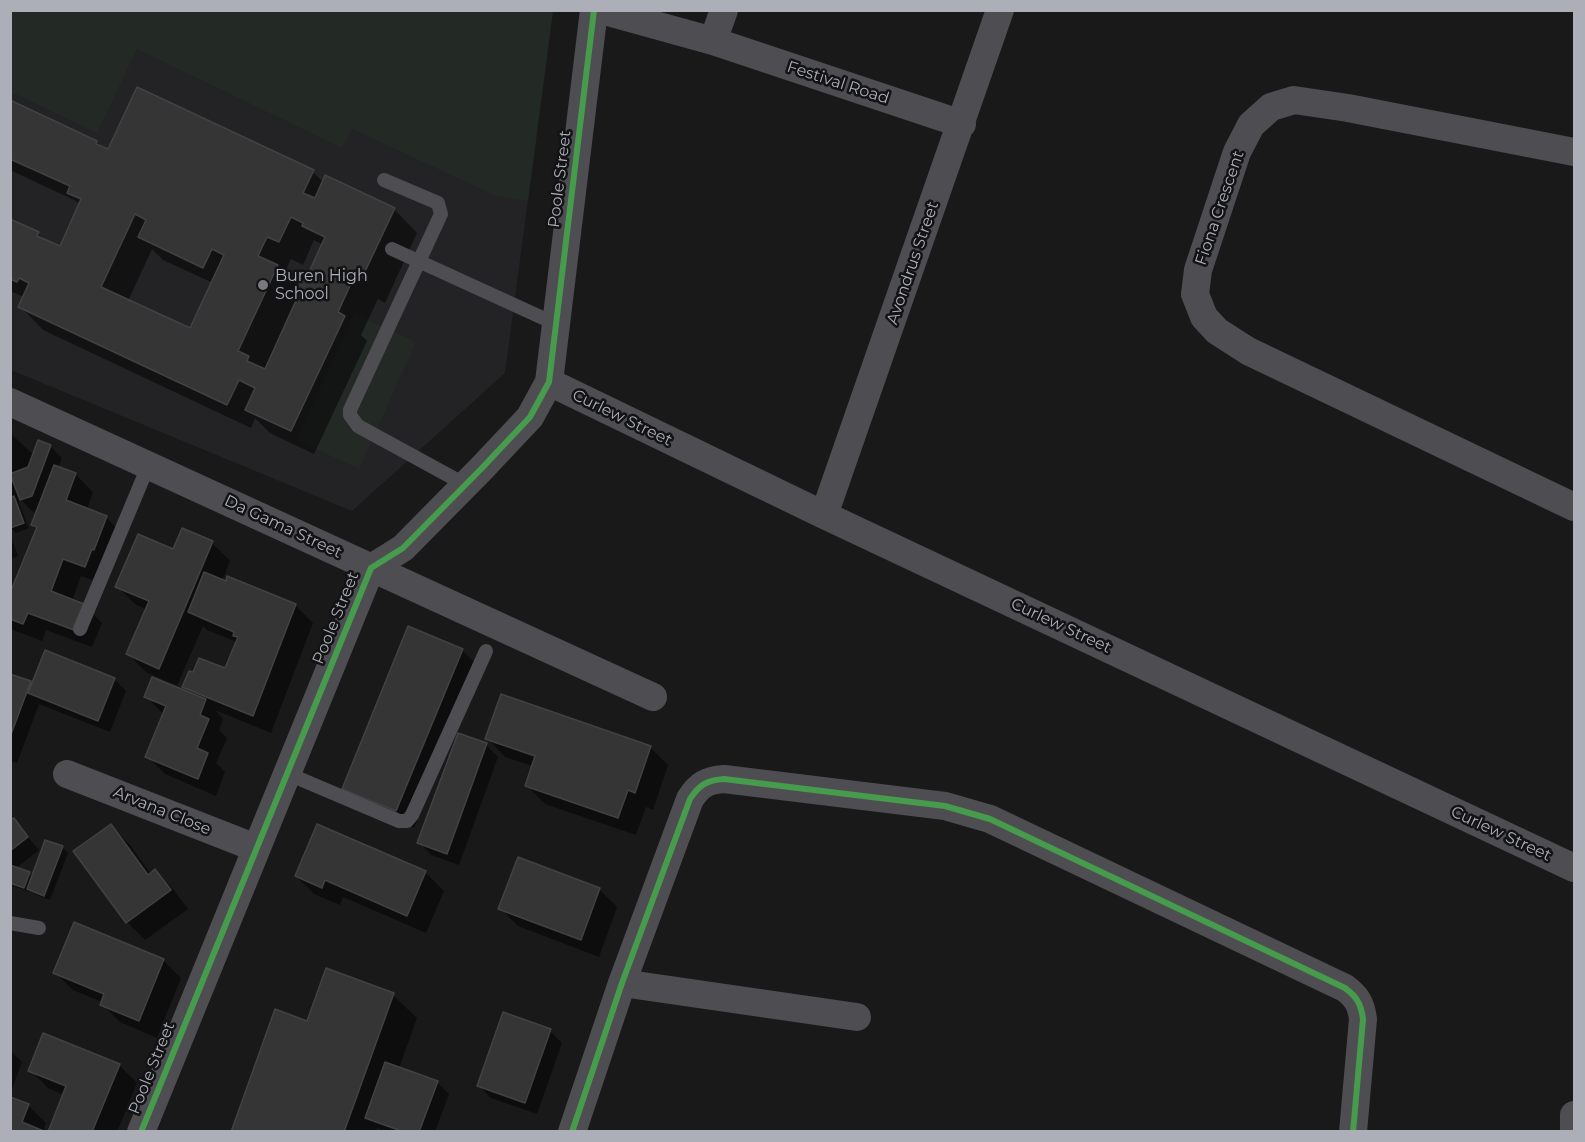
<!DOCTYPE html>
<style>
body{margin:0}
#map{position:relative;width:1585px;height:1142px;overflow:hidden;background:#191919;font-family:Montserrat,sans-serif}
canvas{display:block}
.frame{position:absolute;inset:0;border:12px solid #acafb8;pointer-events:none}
</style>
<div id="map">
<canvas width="1585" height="1142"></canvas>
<div class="frame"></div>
</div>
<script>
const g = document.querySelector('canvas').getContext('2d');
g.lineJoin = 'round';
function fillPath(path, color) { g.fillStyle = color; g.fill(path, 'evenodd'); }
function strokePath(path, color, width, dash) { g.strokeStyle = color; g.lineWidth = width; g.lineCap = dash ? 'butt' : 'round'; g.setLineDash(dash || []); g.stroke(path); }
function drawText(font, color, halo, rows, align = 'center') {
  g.font = font + ' Montserrat,sans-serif'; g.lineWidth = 5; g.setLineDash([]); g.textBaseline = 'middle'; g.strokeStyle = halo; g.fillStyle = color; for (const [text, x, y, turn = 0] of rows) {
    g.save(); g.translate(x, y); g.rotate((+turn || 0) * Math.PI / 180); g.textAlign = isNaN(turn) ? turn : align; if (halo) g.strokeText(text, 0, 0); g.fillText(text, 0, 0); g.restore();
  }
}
const built = new Path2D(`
 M10,11H553L505,373L352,511L11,370Z`);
const green = new Path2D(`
 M10,11H553L528,201L496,196L352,129L342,148L137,49L97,133L11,92Z
 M355,314L416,342L359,469L297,440Z`);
const shadow = new Path2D(`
 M10,101L96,142L103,149L313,172L324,183L394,209L417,233L385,303L378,299L361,335L367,341L314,454L270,433L255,418L251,428L43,330L20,306L24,297L10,291V221L38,234L47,242L61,248L81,205L76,201L10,170ZM314,240L323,245L309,274L299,288L284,274L291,259L303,265ZM152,249L163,260L213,283L191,330L128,301Z
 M10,433L34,455L50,446L62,458L58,468L75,474L93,492L87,510L106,517L124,536L103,584L81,576L72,601L84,605L102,623L92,647L46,630L42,641L11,629L10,631V595L38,530L33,525L39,509L33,512L20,499L19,503L29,528L16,533L10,527Z
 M10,534L18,556L10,559Z
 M212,543L230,561L222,581L295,605L313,623L271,733L215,710L223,719L219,730L227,738L216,763L225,772L216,796L165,774L147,756L164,715L146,696L176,688L177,686L146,672L128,654L147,610L135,604L117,586L174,551ZM203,626L207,630L237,642L226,670L184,687L192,695L176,688Z
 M462,650L480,668L414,828L362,806L343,788Z
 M10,676L32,685L114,679L126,691L110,732L39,704L17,763L10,761Z
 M487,738L650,747L668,765L653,810L646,807L636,835L545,804L527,786L533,766L505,757Z
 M486,745L498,757L459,865L431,855L419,842Z
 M13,820L39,850L15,869L29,874L33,877L62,847L68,853L50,900L34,894L30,891V892L10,885V822Z
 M111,826L129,844L151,874L155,871L173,889L188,909L145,940L127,922Z
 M318,826L426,873L444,891L426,933L343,897L340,905L314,894L296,876Z
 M599,889L617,907L599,957L518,926L500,908Z
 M163,960L181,978L157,1038L120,1022L102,1004V1002L73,990L55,972Z
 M393,995L417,1018L399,1068L437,1082L449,1094L435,1132H385L377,1128L376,1132H232L308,1023Z
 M550,1031L562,1043L537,1114L491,1098L479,1086Z
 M10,1050L22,1062L10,1094Z
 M119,1065L137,1083L117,1132H50L64,1095L48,1088L30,1070Z
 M28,1105L46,1123L43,1132H10Z`);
const building = new Path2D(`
 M137,87L314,170L303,193L315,198L325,175L395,208L361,280L354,277L338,312L345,316L291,431L245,410L255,388L239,380L227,405L18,307L29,283L19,278L17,282L10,279V219L39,232L37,236L60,246L81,199L67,193L70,186L10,159V100L97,141L96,144L108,149ZM135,214L146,220L138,237L203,268L212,249L224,255L190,328L101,287ZM291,217L303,223L302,226L325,237L309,272L305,271L294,295L298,296L265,369L247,361L249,356L238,351L278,265L258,256L267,237L279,242Z
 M38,440L51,445L32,496L20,500L10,474L28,467Z
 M54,465L76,473L66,500L107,516L94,550L92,549L85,567L63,559L51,591L84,604L74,630L28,613L23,624L10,619V593L37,527L31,525Z
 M14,496L24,523L10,528V498Z
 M182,528L213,541L159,669L126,654L149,601L115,587L138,534L173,549Z
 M204,572L226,581L227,576L296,604L253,716L182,687L189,671L193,672L199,658L225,668L238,637L233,636L234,632L188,612Z
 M408,626L463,649L396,811L342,789Z
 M45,650L115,678L98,721L28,693Z
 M10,674L31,681L10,737Z
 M152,677L206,699L200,715L209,719L197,748L208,753L198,779L145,757L166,706L144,697Z
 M501,694L651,746L635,793L628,790L618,818L525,786L535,756L485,739Z
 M458,733L487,743L447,854L417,843Z
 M14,818L28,837L10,851V820Z
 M111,824L148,875L155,869L171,890L126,923L73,851Z
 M317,824L426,871L407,916L325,880L322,888L295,876Z
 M45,840L63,846L44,896L27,889Z
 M518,857L600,888L581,940L498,909Z
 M10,865L30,872L24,888L10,883Z
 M74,922L164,959L139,1021L100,1005L104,994L53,973Z
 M326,968L394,993L344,1132H231L275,1009L307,1021Z
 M503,1012L551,1029L525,1103L477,1086Z
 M43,1033L120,1064L92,1132H48L66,1086L28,1071Z
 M385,1062L438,1081L419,1132H404L365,1118Z
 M10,1097L29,1104L22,1122L46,1132H10Z`);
const service = new Path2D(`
 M384,180L438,203L441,214L350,410V415L358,426L466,485
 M392,249L556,324
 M80,629L149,464
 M286,773L399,821H407L412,815L486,651
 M10,923L39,928`);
const minor = new Path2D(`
 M601,10L713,41L962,124
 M713,41L724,10
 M1574,152L1348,108L1294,100L1271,107L1251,125L1237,152L1198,270L1195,294L1204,317L1217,331L1248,351L1574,507
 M549,382L824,515L1574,868
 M10,402L653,697
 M824,515L1000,10
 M67,774L256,848
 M622,983L857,1017
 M141,1132L371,568L403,548L482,468L530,417L549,382L594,10
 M572,1132L622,983L690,799C699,785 707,780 724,779L945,806L990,819L1345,988C1357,997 1361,1004 1363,1019L1353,1132
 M1574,1132V1115`);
const cycleway = new Path2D(`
 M141,1132L371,568L403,548L482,468L530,417L549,382L594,10
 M572,1132L622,983L690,799C699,785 707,780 724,779L945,806L990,819L1345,988C1357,997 1361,1004 1363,1019L1353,1132`);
const markers = [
 [263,285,6,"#797a80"]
];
const streetNames = [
 ["Festival Road",838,83,18],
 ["Poole Street",560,179,-83],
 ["Fiona Crescent",1220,208,-71],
 ["Avondrus Street",913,263,-71],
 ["Curlew Street",622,418,26],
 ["Da Gama Street",283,527,25],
 ["Poole Street",336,618,-68],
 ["Curlew Street",1061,626,25],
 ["Arvana Close",162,811,22],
 ["Curlew Street",1501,834,25],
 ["Poole Street",152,1068,-68]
];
const poiNames = [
 ["Buren High",275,276],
 ["School",275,294]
];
fillPath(built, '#232325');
fillPath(green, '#232924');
fillPath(shadow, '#0007');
fillPath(building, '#353536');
strokePath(building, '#424245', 1.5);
strokePath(service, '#4e4e52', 14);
strokePath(minor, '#4e4e52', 28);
strokePath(cycleway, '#469c4c', 6);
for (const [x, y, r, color] of markers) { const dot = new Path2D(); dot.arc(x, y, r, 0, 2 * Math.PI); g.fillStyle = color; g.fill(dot); strokePath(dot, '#131315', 2); }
drawText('16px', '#acafb8', '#131315', streetNames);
drawText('16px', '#acafb8', '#131315', poiNames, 'left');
</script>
